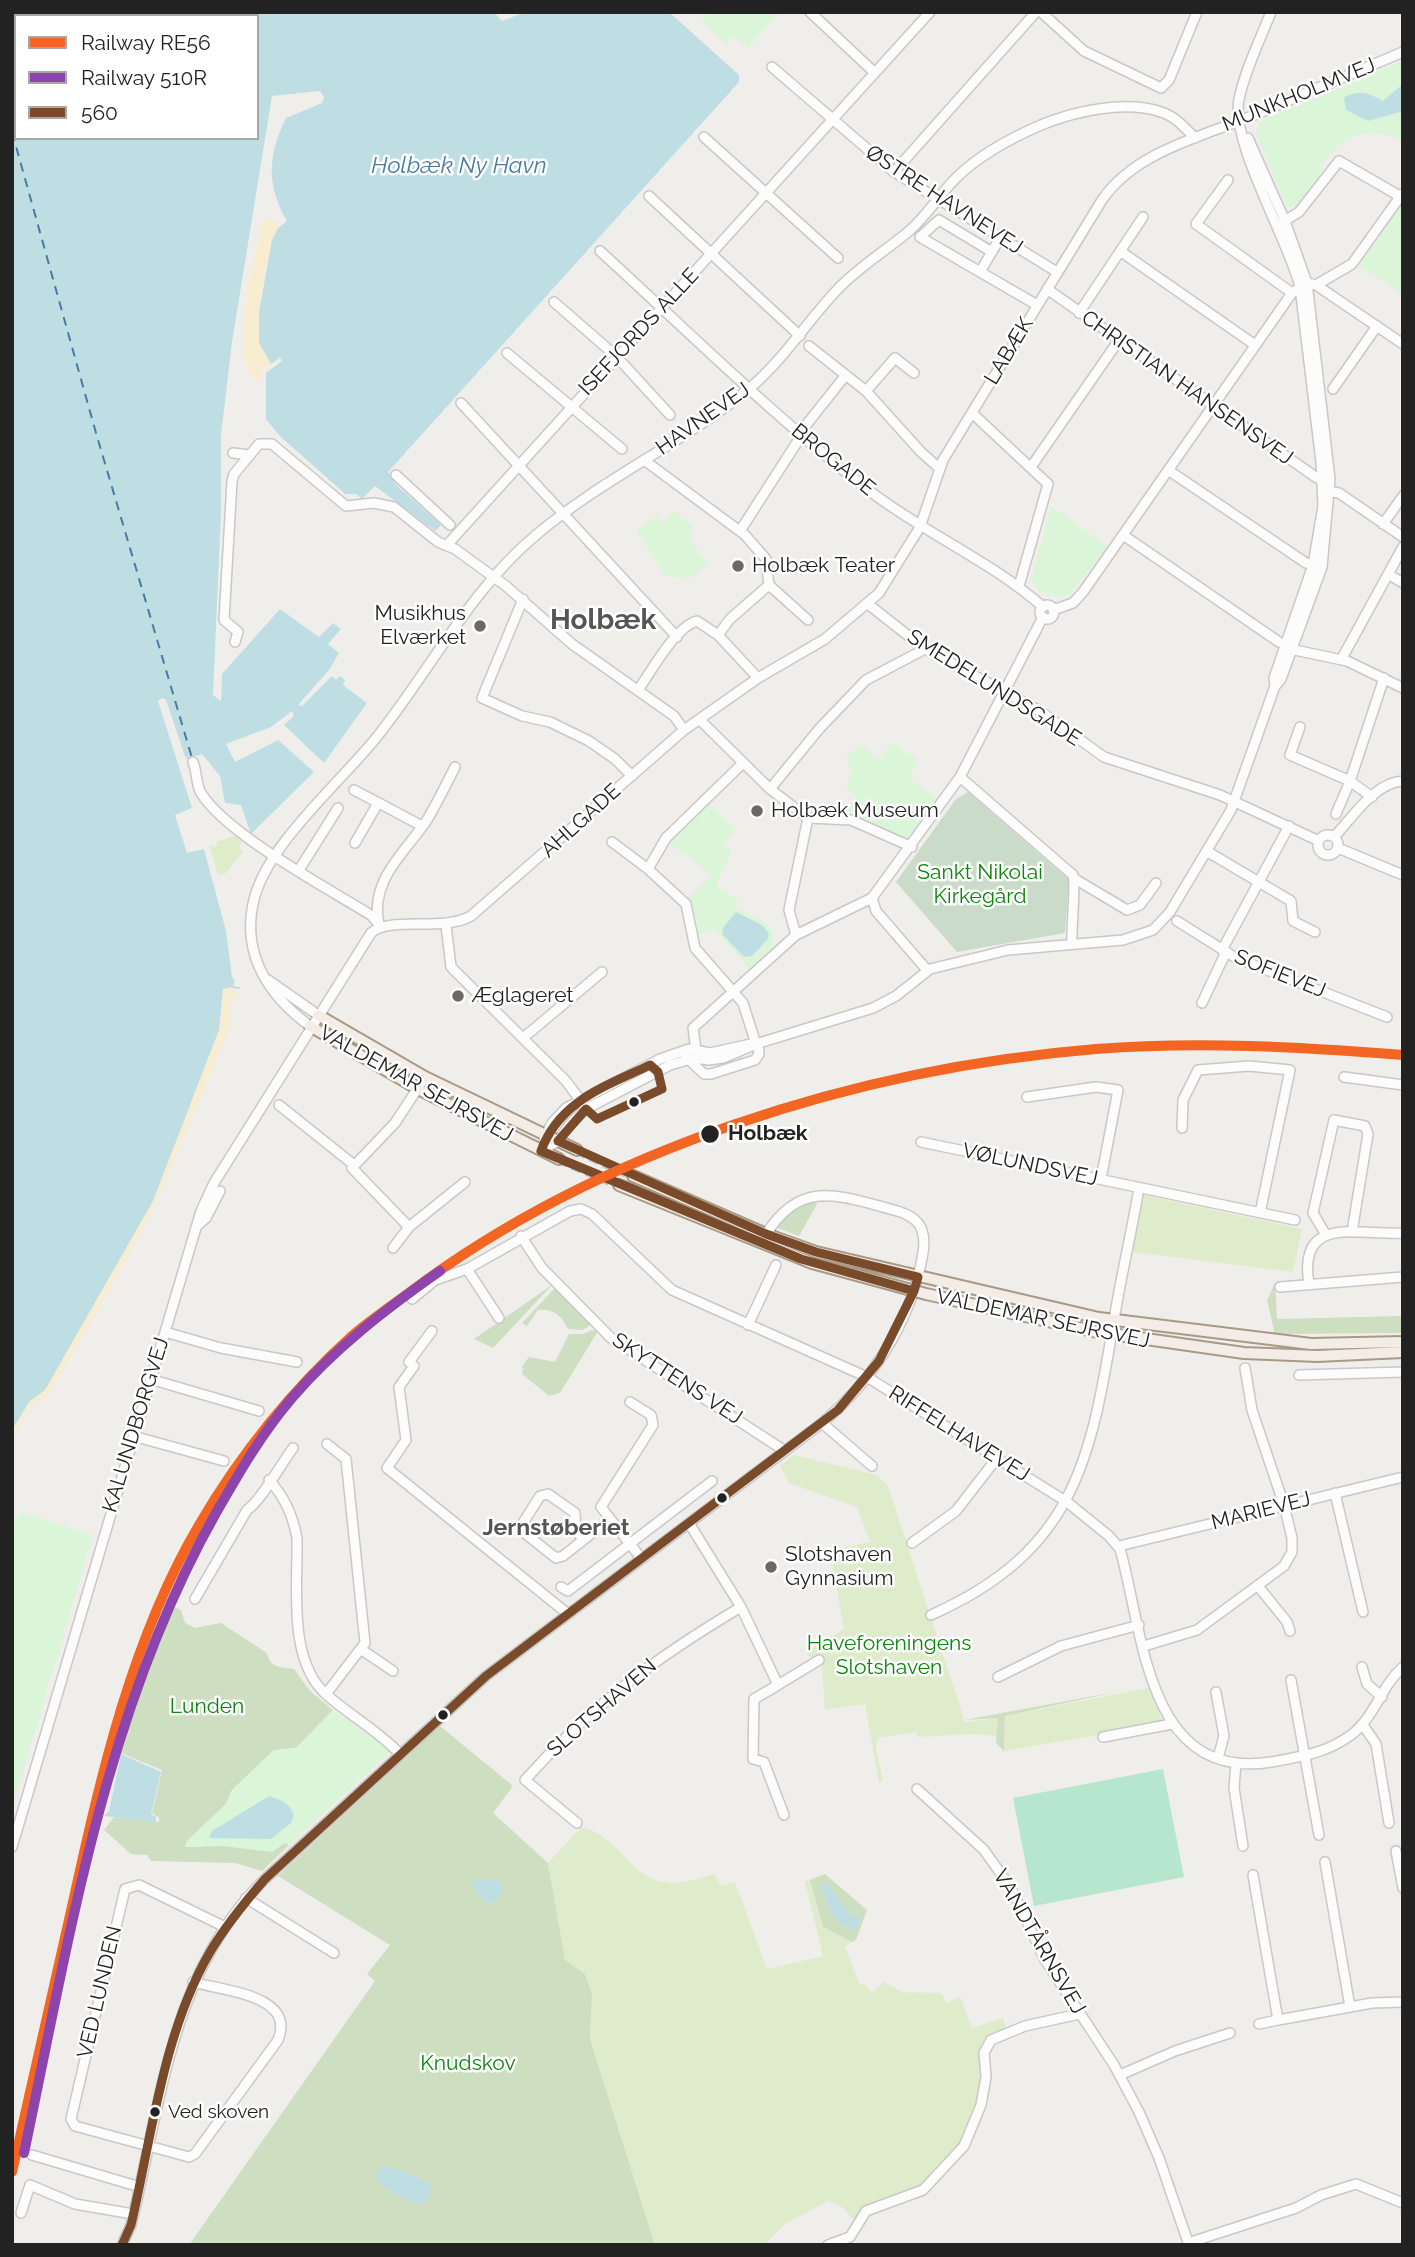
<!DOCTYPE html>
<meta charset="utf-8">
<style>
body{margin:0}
#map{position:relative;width:1415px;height:2257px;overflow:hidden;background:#f0eeeb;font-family:Raleway,sans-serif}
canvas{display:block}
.frame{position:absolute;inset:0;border:14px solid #222;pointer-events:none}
.legend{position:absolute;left:14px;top:14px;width:245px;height:126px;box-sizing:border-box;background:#fff;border:2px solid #a7a7a7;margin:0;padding:9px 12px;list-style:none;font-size:21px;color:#222}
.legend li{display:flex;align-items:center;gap:14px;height:35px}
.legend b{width:35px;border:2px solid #a7a7a7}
</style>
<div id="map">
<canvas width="1415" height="2257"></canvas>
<div class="frame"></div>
<ul class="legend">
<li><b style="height:9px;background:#f26522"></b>Railway RE56</li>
<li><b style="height:9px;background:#8e44ad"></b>Railway 510R</li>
<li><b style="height:9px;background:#7a4b2a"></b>560</li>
</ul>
</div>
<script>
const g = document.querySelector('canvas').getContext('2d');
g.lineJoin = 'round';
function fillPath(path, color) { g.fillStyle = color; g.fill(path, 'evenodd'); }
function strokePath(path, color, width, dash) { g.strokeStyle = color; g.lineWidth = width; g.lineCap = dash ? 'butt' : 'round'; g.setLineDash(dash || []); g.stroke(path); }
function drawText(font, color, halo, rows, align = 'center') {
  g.font = font + ' Raleway,sans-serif'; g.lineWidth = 5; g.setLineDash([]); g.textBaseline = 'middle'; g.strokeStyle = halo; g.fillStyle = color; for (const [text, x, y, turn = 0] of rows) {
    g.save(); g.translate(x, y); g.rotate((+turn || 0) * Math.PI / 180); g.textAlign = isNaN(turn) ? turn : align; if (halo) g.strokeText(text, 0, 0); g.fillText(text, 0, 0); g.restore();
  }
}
const grass = new Path2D(`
 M237,835L250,845L242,841L239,846L243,852L225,874L218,875L209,845L217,847L216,842Z
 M1143,1195L1302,1229L1293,1272L1132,1252Z
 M794,1455L877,1475L888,1486L965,1722L998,1718L997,1736L971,1734L918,1737L916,1732L878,1738L876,1749L883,1781L879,1783L865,1704L825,1710L821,1656L809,1657L806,1652L844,1629L830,1550L870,1542L857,1507L789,1483L780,1466Z
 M1148,1688L1163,1722L1160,1725L1004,1751L1005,1716Z
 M581,1827C624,1837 629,1882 672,1883C685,1883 701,1877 715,1874L720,1886L735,1882L767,1969L823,1956L805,1882L810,1880L823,1927L852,1942L845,1947L860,1985L864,1984L872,1992L884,1982L902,1992L941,1993L947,2004L960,1996L972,2028L1003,2018L1006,2029L994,2033L981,2044C979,2057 982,2069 982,2082C980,2118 945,2178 910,2191C890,2198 865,2202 854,2220L842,2207L828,2201L784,2225L764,2245H655L590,2039L592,1994L585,1974L565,1960L548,1863Z`);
const forest = new Path2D(`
 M815,1201L817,1204L799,1236L778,1228C785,1212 799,1204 815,1201Z
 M1275,1283L1277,1319L1403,1316V1333L1275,1334L1267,1300Z
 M552,1285L493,1348L474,1339Z
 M554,1289H555L591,1324L583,1330L568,1329C562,1316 553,1308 538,1310L527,1326L522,1323Z
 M592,1330L598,1331L560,1393L549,1396L522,1374L523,1365L529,1357L555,1362L569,1334H583Z
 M167,1604L181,1610L185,1623L195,1628L221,1623L267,1653C270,1668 280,1667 294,1669L310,1691L333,1710L296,1748L274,1750L232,1790L226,1804L187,1841L186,1847L285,1843L289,1845L262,1871L235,1863L151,1861L147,1855L131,1854L104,1830L114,1817L159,1822V1818L152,1813L162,1770L121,1753L133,1683Z
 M1121,1691L1005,1716L1004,1751L996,1743L998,1718L964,1720Z
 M440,1726L513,1786L493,1813L548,1863L565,1960L585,1974L592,1994L590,2039L655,2245H189L375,1981L367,1974L390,1945L278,1876Z
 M825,1874L867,1910L856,1940L852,1942L823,1927L810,1880Z`);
const sand = new Path2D(`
 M263,219L275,220L279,228C262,260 259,307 259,342L280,357L262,368L261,381L253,379C229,342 255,262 263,219Z
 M230,988L238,993L229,1001V1029L155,1206L83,1337L48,1394L27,1410L12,1440C12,1417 27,1403 45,1390L153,1201L219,1030L224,989Z`);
const cemetery = new Path2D(`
 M968,792L1069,880L1065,933L957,952L896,882L956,799Z`);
const park = new Path2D(`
 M709,12H778L779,13L748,48L734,36L726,44L701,21Z
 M1403,61V140C1365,125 1343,135 1319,167L1323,170L1297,205L1290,207L1285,203L1256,133L1260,122Z
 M1401,203L1403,288L1400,292L1359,266Z
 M1051,506L1108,547L1068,595C1054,600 1038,594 1031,580Z
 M673,510L693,527L689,539L708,563L691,578L665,576L636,530L657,516L663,523Z
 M893,743L918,760L909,778L938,799L906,841L862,821L848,809L856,796L846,787L852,771L846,757L861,745L878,759Z
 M708,802L736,829L725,842L731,851L716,886L738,900L736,908L765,922L774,934L773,946L749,968L713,928L698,935L695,911L689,898L708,879L710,873L667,842Z
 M21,1512L93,1535L12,1809V1525Z
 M333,1710L391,1751L289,1845L285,1843L272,1852L222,1846L185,1847L187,1841L226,1804L232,1790L274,1750L296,1748Z`);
const pitch = new Path2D(`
 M1163,1769L1184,1877L1034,1906L1013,1798Z`);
const water = new Path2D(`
 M12,12H494L502,21L526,12H669L739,75V82L388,472L396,480L395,484L441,525L435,531L375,486L362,499L356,494H345L282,439L266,419L265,373L271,364L259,343V312L272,240L278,228L287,221C266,186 268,154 286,118L322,103L324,97L320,91L272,96L232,342L221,435V512L213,695L221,701L222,674L280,609L319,637L333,623L341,629L328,644L339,653L329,670L298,705L302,706L332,676L336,680L340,676L345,680L343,685L367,703L324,763L284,725L294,716L292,711L271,727L226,744L235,762L278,740L314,772L251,834L241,805L225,803L220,776L202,754L186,759L166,700L162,698L158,701L192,808L175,815L187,853L204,849L226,931L232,977L235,981L233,987L223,989L219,1030L153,1201L45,1390L29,1402L12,1430ZM16,16H257V138H16Z
 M1403,84V111L1368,121L1346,110L1344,98C1359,89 1368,93 1383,101Z
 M736,912L762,925L769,934L768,939L752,956L744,957L722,934L723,928Z
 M121,1754L161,1772L151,1814L156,1817V1822L104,1816L109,1811Z
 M269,1796C281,1800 289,1802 294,1815L291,1823L271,1839L209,1838L212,1831Z
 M497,1879L501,1883L502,1895L488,1904L468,1882Z
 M826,1882L852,1916L860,1917L861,1922L855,1931C833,1925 827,1904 821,1884Z
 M383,2167C394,2168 421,2177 430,2184L429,2198L422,2204C405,2203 391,2191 378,2182L376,2174Z`);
const pier = new Path2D(`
 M280,357L282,361L266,373V419L272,429L345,494H340L264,424L262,372Z`);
const stream = new Path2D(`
 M233,987L239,988`);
const ferry = new Path2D(`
 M12,132L96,433L192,758`);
const majorTunnel = new Path2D(`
 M577,1150L633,1176
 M559,1159L619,1185`);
const minor = new Path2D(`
 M810,12L875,73
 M1041,12L1084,51L1161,88L1169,80L1197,12
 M772,67L894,172L1057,272
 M704,137L838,258
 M1248,138L1285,221L1307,283L1330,479L1322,567L1281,679L1275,686
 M894,172L1036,12
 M1228,180L1196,224L1292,293
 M649,196L800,336
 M1280,224L1299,212L1339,161L1403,198
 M600,251C689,332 775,418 871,492C926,534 991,561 1043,607
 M1120,251L1255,345
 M992,252L939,220L920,237L1037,305
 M980,272L1000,238
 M1316,285L1352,264L1402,194
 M1047,289L1317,478L1325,479
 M554,302L616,356L670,415
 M1079,313L1143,217
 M809,346L866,391L921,452L939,468
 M507,353L622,449
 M1333,389L1377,326
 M866,391L895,358L914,373
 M461,403L677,637
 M972,413L1048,484L1019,586
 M799,434L845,376
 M233,453L250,455
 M644,460L745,535L766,559L769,585
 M1031,467L1119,340
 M1168,470L1306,563L1316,566
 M396,475L450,525
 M1327,491L1339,493L1403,537
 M1383,524L1403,496
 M740,531L801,436
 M1123,535L1279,642
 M447,545L930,12
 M1388,574L1403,583
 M769,585L808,620
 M523,599L482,698L522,716L550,722L589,741L615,759L632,776
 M868,604L925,649L1040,711L1104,757L1220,795L1319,841
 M1040 612a7 7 0 1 1 14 0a7 7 0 1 1-14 0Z
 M1053,610L1073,603L1083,592L1292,293L1307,283L1316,285L1403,344
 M718,635L758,678
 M235,642L238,632L224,620L232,481L234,474L259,444H272L346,506L374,503L394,507L438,542L455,549L506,586L572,644L674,716L684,730
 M1290,649L1347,661L1403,688
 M1341,660L1403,547
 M638,690C651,672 675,627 697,621L718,635L730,619L769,585
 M700,720L770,789L808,818
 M1300,727L1290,755L1350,781L1372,797
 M193,762C197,771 196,785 201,793C227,835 328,888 372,916L380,926
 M960,777L1073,875C1076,884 1071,928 1072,943
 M770,789L820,728L866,680L925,649
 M354,790L373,800
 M375,801L422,826
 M1336,814L1350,781L1384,678
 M808,818L851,820L912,847
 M1318 845a10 10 0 1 1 20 0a10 10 0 1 1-20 0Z
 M1334,837C1352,818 1375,782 1403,781
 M612,842L648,869L686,904L695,948L743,1003L756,1044
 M355,843L378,803
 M1338,848L1403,875
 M1208,852L1291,901L1293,921L1315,932
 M648,869L666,838L743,763
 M299,870L338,808
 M1075,879L1127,910L1140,905L1156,883
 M872,898L876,911L927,970
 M1177,921L1236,958L1387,1017
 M379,925C369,880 405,853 427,820C437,803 446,785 455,767
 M446,925L451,967L566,1081L583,1104
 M796,935L789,910L808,818
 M1222,950L1289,826
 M268,980L318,1015
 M1202,1003L1226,952
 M310,1026C270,997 242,956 253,904C264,847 339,784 376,738C430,671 469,591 536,535C602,479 683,443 750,388C784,359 806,323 836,291C857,268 884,252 908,232C927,216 939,195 956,178C979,155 1011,138 1041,125C1075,111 1125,100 1161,112C1175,116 1185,128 1195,138
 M523,1038L602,972
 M696,1050L693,1028L796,935L872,898L960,777L1043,617
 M686,1057L704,1074H711L755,1060L759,1054L758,1043
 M1344,1077L1403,1085
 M1027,1097L1096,1087L1118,1090L1101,1179
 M279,1105L354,1165
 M1182,1128L1183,1100L1198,1070L1249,1066L1290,1070L1260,1213
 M544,1138L552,1123L566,1108L660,1059L689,1049L710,1053L751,1044
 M921,1142L1295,1220
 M541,1151L558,1141L570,1124L586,1109L670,1065L694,1058L709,1060L723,1058L756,1044L873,1008L896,996L930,969L1008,950L1123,940L1153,930L1170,912L1231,810L1275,686L1274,678L1313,565L1323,506L1321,462L1300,287C1288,238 1230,143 1239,99C1245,70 1260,40 1271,12
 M197,1226L206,1218L220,1191
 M409,1227L352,1168L395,1123L425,1077
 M1326,1235L1313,1213L1334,1120L1365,1126L1368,1134L1352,1232
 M521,1236L542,1268L611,1338L785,1451
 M393,1248L409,1227L465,1182
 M467,1269L499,1318
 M1309,1284C1297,1213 1360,1236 1403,1233
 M1280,1287L1403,1277
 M412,1299L435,1280L467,1269L570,1211L581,1209L592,1214L672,1290L867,1377L1067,1502L1109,1536L1120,1549C1144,1633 1146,1782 1271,1762C1300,1757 1327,1753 1351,1735C1375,1717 1381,1686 1403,1667
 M748,1325L776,1265
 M432,1331L409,1362L414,1366L399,1387L406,1440L387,1468L568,1614
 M165,1332L221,1348L297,1362
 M1299,1375L1403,1372
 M150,1379L259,1411
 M630,1402L651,1415L653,1425L601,1507L641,1558
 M822,1423L872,1466
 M133,1436L224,1461
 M269,1480C285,1497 293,1516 297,1538C298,1587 287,1662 328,1696C351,1716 378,1731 399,1753
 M1335,1493L1363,1612
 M583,1540L576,1530L575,1513L548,1494L540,1496L521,1526L522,1531L556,1558L563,1556L610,1519
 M912,1543L956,1511L997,1458
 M1119,1546L1403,1477
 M1258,1586L1287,1622L1290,1631
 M561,1587L568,1591L712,1481
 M195,1599L247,1510C261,1501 281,1464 293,1448
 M741,1607L778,1685L754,1699L753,1759L764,1762L784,1815
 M931,1615C1077,1550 1091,1458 1115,1314C1122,1272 1132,1230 1139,1188
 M1144,1646L1197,1630L1284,1566L1292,1552V1538L1284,1505L1252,1410L1245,1368
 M362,1650L393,1671
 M1362,1667L1367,1684L1382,1697
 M998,1677L1061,1646L1139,1625
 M1291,1680L1319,1835
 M778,1685L819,1660
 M1216,1692L1224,1736L1218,1758
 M326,1694L365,1643L346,1459L327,1444
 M1363,1725L1376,1744L1389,1823
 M1103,1737L1172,1724
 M1236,1763L1234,1788L1243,1846
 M917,1789L984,1850L1011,1888L1045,1960L1114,2065L1139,2112L1159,2158L1189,2245
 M577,1823L525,1780C592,1705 655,1658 741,1607L689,1523
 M12,1847L201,1211L214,1183L371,933C388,916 443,932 471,916L684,730L758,678L825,639L879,593L920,527L943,460L1102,200C1136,150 1206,136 1259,113C1307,93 1355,72 1403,52
 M1396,1851L1403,1888
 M1325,1862L1350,2007
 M1253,1875L1278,2020L1372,2003L1403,2002
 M246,1898L334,1953
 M193,1982C224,1991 296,1995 278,2040L195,2154L189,2157L75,2126L71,2119L125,1889L139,1885L223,1926
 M1259,2024L1278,2020
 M1120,2075L1175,2051L1230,2033
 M32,2155L140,2187
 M21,2213L30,2185L75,2204L133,2214
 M1188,2243L1296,2208L1321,2195L1356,2184L1403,2203
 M122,2245L131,2225C161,2104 171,1970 265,1879L486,1676L822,1423C870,1383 906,1329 920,1268C923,1254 927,1239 920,1226C912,1213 896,1211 883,1207C832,1193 799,1183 766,1234
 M828,2245L850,2237L866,2211L923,2190L964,2146L981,2105L986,2077L984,2053L991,2040L1025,2026L1079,2014`);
const major = new Path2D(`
 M318,1015L425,1077L577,1150
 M310,1026L418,1089L559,1159
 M633,1176L766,1234L816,1252L1099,1318L1311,1344L1403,1342
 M619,1185L812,1263L926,1294L1097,1332L1244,1353L1317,1356L1403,1352`);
const bus1 = new Path2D(`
 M650,1065L658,1072L662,1089L597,1119L586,1109L558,1141L766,1234L816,1252L918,1277L914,1291L801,1259L541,1151C559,1101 606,1086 650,1065Z
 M122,2245L131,2225C152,2135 163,2033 210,1952C226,1925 245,1902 265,1879L486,1676L838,1410L879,1361L914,1291`);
const rail1 = new Path2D(`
 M12,2172C33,2082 53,1992 73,1902C101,1775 132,1638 199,1525C240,1455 292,1390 353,1335C371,1320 391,1306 410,1292C600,1149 860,1068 1096,1049C1198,1041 1301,1047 1403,1055`);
const rail2 = new Path2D(`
 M24,2153C70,1935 105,1709 216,1513C239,1473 262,1433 292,1398C334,1349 387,1308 440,1271`);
const markers = [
 [738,566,7,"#6a6968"],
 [480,626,7,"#6a6968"],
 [757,811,7,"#6a6968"],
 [458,996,7,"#6a6968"],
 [634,1102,6,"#222"],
 [710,1134,10,"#222"],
 [722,1498,6,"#222"],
 [771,1567,7,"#6a6968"],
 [443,1715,6,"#222"],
 [155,2112,6,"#222"]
];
const busNames = [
 ["Ved skoven",168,2112]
];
const streetNames = [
 ["MUNKHOLMVEJ",1299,95,-22],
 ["ØSTRE HAVNEVEJ",944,200,33],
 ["ISEFJORDS ALLE",639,332,-47],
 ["LABÆK",1009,351,-59],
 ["CHRISTIAN HANSENSVEJ",1187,388,35],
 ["HAVNEVEJ",703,419,-35],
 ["BROGADE",833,460,39],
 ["SMEDELUNDSGADE",994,688,32],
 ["AHLGADE",581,821,-42],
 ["SOFIEVEJ",1280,974,22],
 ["VALDEMAR SEJRSVEJ",416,1084,29],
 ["VØLUNDSVEJ",1030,1165,12],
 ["VALDEMAR SEJRSVEJ",1043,1319,12],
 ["SKYTTENS VEJ",677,1379,33],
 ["KALUNDBORGVEJ",136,1425,-73],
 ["RIFFELHAVEVEJ",959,1434,32],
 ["MARIEVEJ",1261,1511,-14],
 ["SLOTSHAVEN",602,1708,-41],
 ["VANDTÅRNSVEJ",1039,1942,60],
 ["VED LUNDEN",100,1992,-77]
];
const poiNames = [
 ["Holbæk Teater",752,566],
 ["Musikhus",466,614,"right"],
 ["Elværket",466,638,"right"],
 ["Holbæk Museum",771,811],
 ["Æglageret",472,996],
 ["Slotshaven",785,1555],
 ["Gynnasium",785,1579]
];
const parkNames = [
 ["Sankt Nikolai",980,873],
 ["Kirkegård",980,897],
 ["Haveforeningens",889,1644],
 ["Slotshaven",889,1668],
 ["Lunden",207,1707],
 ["Knudskov",468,2064]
];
const stopNames = [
 ["Holbæk",728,1134]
];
const waterNames = [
 ["Holbæk Ny Havn",459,166]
];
const neighbourhoodNames = [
 ["Jernstøberiet",556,1528]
];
const districtNames = [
 ["Holbæk",603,621]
];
fillPath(grass, '#dfeccb');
fillPath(forest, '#cddec1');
fillPath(sand, '#f8edd0');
fillPath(cemetery, '#cadbc9');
fillPath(park, '#daf5d8');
fillPath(pitch, '#b7e6cf');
fillPath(water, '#bfdee3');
fillPath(pier, '#f0eeeb');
strokePath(stream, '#bfdee3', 2);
strokePath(ferry, '#477ba3', 2, [9, 7]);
strokePath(majorTunnel, '#c7c5c3', 10, [10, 5]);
strokePath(minor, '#c9c8c7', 12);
strokePath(major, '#a79a86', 14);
strokePath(minor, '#fdfcfc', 9);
strokePath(major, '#f3ece7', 10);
strokePath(bus1, '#7a4b2a', 9);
strokePath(rail1, '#f26522', 10);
strokePath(rail2, '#8e44ad', 10);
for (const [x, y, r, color] of markers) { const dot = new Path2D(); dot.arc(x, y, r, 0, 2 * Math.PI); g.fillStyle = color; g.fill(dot); strokePath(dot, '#fff', 2.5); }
drawText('19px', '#222', '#fff', busNames, 'left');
drawText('21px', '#222', '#fff', streetNames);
drawText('21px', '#222', '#fff', poiNames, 'left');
drawText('21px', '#0c840d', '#fff', parkNames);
drawText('bold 21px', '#222', '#fff', stopNames, 'left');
drawText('italic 23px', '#477ba3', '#fff', waterNames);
drawText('bold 23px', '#555', '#fff', neighbourhoodNames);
drawText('bold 28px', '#555', '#fff', districtNames);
</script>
